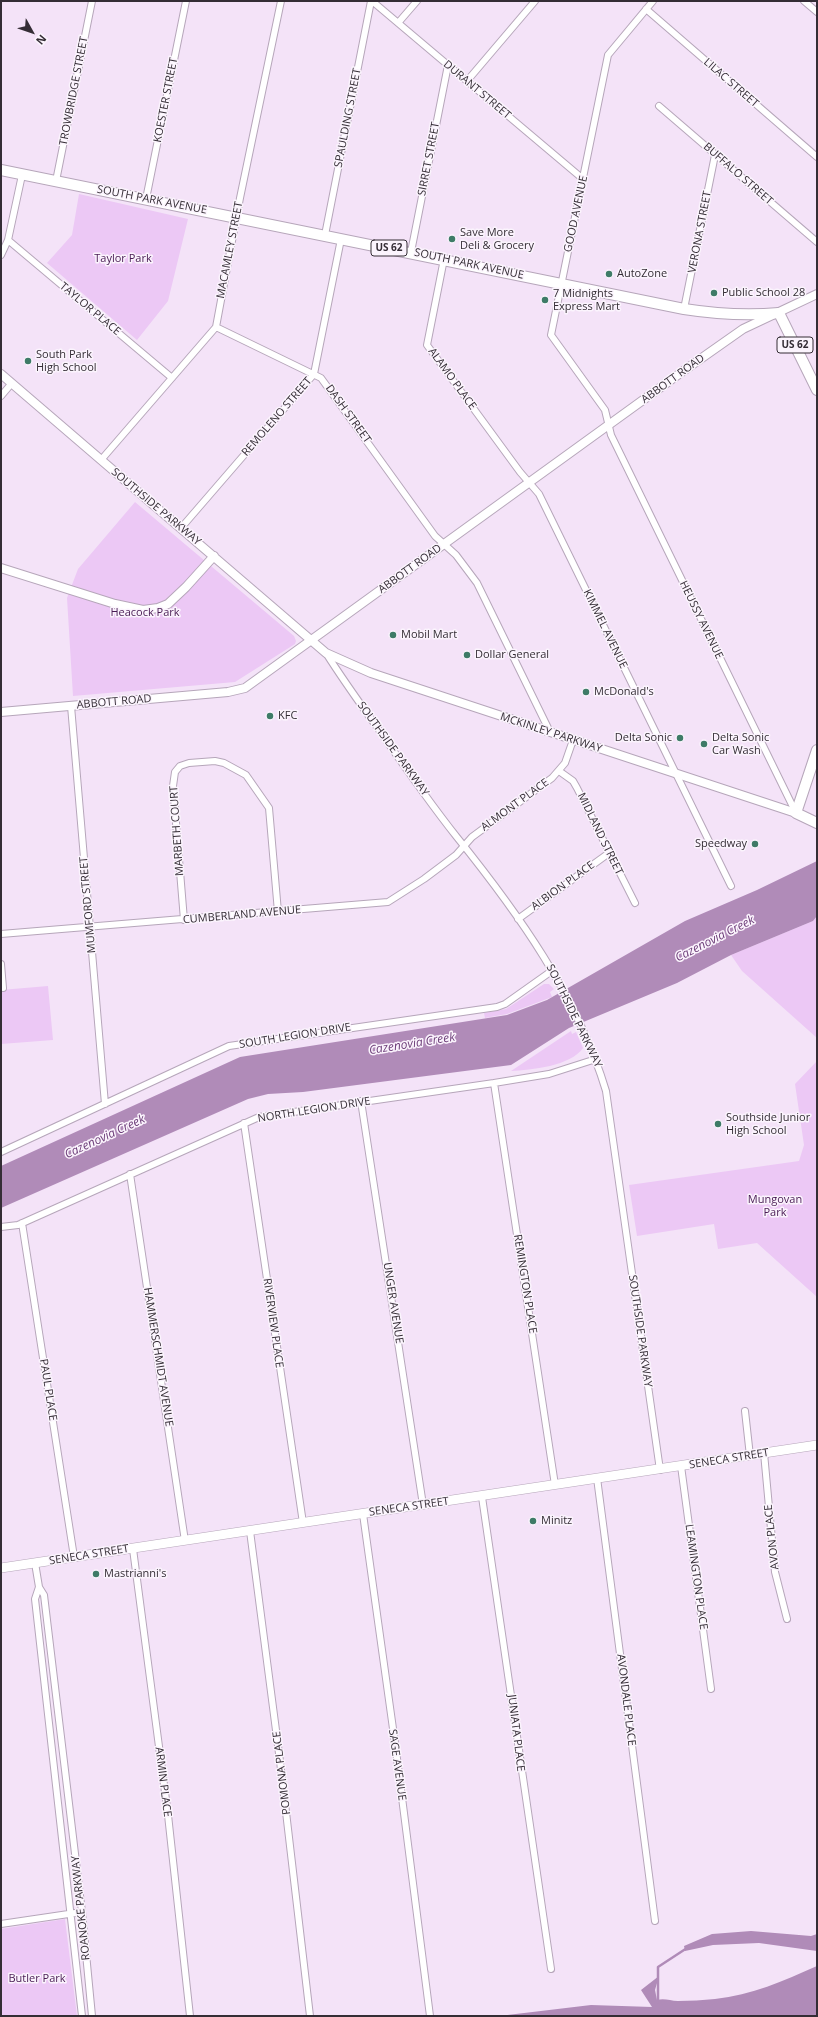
<!DOCTYPE html>
<style>
body{margin:0}
#map{position:relative;width:818px;height:2017px;overflow:hidden;background:#f4e3f8;font-family:"Open Sans",sans-serif}
canvas{display:block}
.frame{position:absolute;inset:0;border:2px solid #342d35;pointer-events:none}
.north{position:absolute;left:12px;top:12px;width:40px;height:40px;-webkit-text-stroke:3px #fbf4fd;paint-order:stroke;rotate:130deg;font-size:11px;font-weight:700;line-height:16px;text-align:center;color:#342d35}
.north::after{content:'';display:block;margin:auto;width:14px;height:18px;background:#342d35;clip-path:polygon(50% 0,100% 100%,50% 72%,0 100%)}
</style>
<div id="map">
<canvas width="818" height="2017"></canvas>
<div class="frame"></div>
<div class="north">N</div>
</div>
<script>
const g = document.querySelector('canvas').getContext('2d');
g.lineJoin = 'round';
function fillPath(path, color) { g.fillStyle = color; g.fill(path, 'evenodd'); }
function strokePath(path, color, width, dash) { g.strokeStyle = color; g.lineWidth = width; g.lineCap = dash ? 'butt' : 'round'; g.setLineDash(dash || []); g.stroke(path); }
function drawText(font, color, halo, rows, align = 'center') {
  g.font = font + ' "Open Sans",sans-serif'; g.lineWidth = 3; g.setLineDash([]); g.textBaseline = 'middle'; g.strokeStyle = halo; g.fillStyle = color; for (const [text, x, y, turn = 0] of rows) {
    g.save(); g.translate(x, y); g.rotate((+turn || 0) * Math.PI / 180); g.textAlign = isNaN(turn) ? turn : align; if (halo) g.strokeText(text, 0, 0); g.fillText(text, 0, 0); g.restore();
  }
}
const green = new Path2D(`
 M79,194L188,219L168,301L137,340L47,263L72,235Z
 M135,502L294,636L296,641L295,644L235,682L73,696L67,598L78,569Z
 M817,916V1038L742,971L731,955L813,921Z
 M544,984H549L554,989L550,992L552,997L507,1014L485,1018L484,1013L506,1009Z
 M48,986L53,1040L1,1044V990Z
 M571,1031L572,1034L576,1032L583,1048C571,1066 531,1070 511,1071Z
 M817,1061V1297L757,1243L718,1249L714,1224L637,1236L629,1185L799,1161L804,1145L795,1084Z
 M65,1919L77,2016H6L1,2014V1929Z`);
const water = new Path2D(`
 M817,861V916L813,921L731,955L677,983L569,1028L511,1065L303,1092L268,1094L248,1099L1,1208V1166L240,1057L507,1015L547,1000L685,921L757,890Z
 M751,1931L811,1936L817,1934V1951L759,1943L713,1945L685,1951L684,1946L712,1934Z
 M817,1966V2016H499L591,2005L652,2007L641,1990L659,1976L655,1990L657,2000C665,1998 670,2001 678,2001C690,2001 703,2000 715,1999C752,1995 783,1981 817,1966Z`);
const stream = new Path2D(`
 M658,2002V1967L687,1948`);
const minor = new Path2D(`
 M372,1L583,179
 M653,1L608,55L551,335L605,410L611,435L796,813
 M804,1L817,12
 M646,9L817,157
 M398,23L417,1
 M467,81L535,1
 M659,106L817,242
 M56,181L92,1
 M146,199L186,1
 M325,235L371,1
 M8,240L172,378
 M411,252L448,65
 M1,255L8,240L22,175
 M444,259L427,345L520,472L539,494L731,886
 M684,309L715,155
 M216,327L321,378L435,536L456,555L477,583L550,732
 M1,396L12,383
 M101,460L216,327L240,198L281,1
 M181,528L314,374L341,239
 M326,653C343,680 361,705 379,730C404,766 429,802 456,836C518,913 577,995 606,1091L660,1470
 M71,706L105,1104
 M559,771L573,781L577,788L635,903
 M518,919L609,853
 M184,920L173,786L175,772L180,766L189,763L215,761L224,763L246,775L269,808L278,912
 M1,934L388,902L424,879L456,855L472,837L552,778L565,763L573,740
 M1,964L3,988
 M494,1083L555,1485
 M361,1101L423,1505
 M244,1123L303,1523
 M1,1152L229,1046L497,1007L505,1004L553,970
 M130,1174L185,1541
 M22,1223L74,1557
 M1,1227L18,1225L259,1117L494,1083L549,1074L596,1059
 M745,1411L750,1456
 M764,1453L775,1572L787,1619
 M681,1466L711,1689
 M597,1478L655,1921
 M482,1497L551,1969
 M363,1514L395,1743L430,2016
 M250,1531L280,1761L310,2016
 M133,1549L168,1815L190,2016
 M35,1563L39,1587L35,1599L82,2016
 M39,1587L44,1595L82,1912L92,2016
 M1,1924L82,1912`);
const tertiary = new Path2D(`
 M1,374L326,653L371,673L796,813
 M1,568L115,604L143,610L158,608L168,604L186,587L214,556
 M1,712L228,692L245,688L679,374L743,329L817,294`);
const secondary = new Path2D(`
 M1,1568L817,1445`);
const primary = new Path2D(`
 M1,170L684,309C716,314 746,316 779,313L817,390
 M817,750L796,813L817,823`);
const markers = [
 [452,239,4,"#3e7b67"],
 [609,274,4,"#3e7b67"],
 [714,293,4,"#3e7b67"],
 [545,300,4,"#3e7b67"],
 [28,361,4,"#3e7b67"],
 [393,635,4,"#3e7b67"],
 [467,655,4,"#3e7b67"],
 [586,692,4,"#3e7b67"],
 [270,716,4,"#3e7b67"],
 [680,738,4,"#3e7b67"],
 [704,744,4,"#3e7b67"],
 [755,844,4,"#3e7b67"],
 [718,1124,4,"#3e7b67"],
 [533,1521,4,"#3e7b67"],
 [96,1574,4,"#3e7b67"]
];
const shields = [
 [389,248,36],
 [795,345,36]
];
const shieldNames = [
 ["US 62",389,248],
 ["US 62",795,345]
];
const streetNames = [
 ["LILAC STREET",731,83,41],
 ["DURANT STREET",477,90,40],
 ["TROWBRIDGE STREET",74,91,-79],
 ["KOESTER STREET",166,100,-79],
 ["SPAULDING STREET",348,118,-79],
 ["SIRRET STREET",429,159,-79],
 ["BUFFALO STREET",738,174,41],
 ["SOUTH PARK AVENUE",152,200,11],
 ["GOOD AVENUE",576,214,-78],
 ["VERONA STREET",700,232,-79],
 ["MACAMLEY STREET",230,250,-79],
 ["SOUTH PARK AVENUE",469,264,12],
 ["TAYLOR PLACE",90,309,40],
 ["ALAMO PLACE",452,379,54],
 ["ABBOTT ROAD",673,379,-36],
 ["DASH STREET",348,414,54],
 ["REMOLENO STREET",277,417,-49],
 ["SOUTHSIDE PARKWAY",156,507,40],
 ["ABBOTT ROAD",410,569,-36],
 ["HEUSSY AVENUE",701,620,64],
 ["KIMMEL AVENUE",605,629,64],
 ["ABBOTT ROAD",114,702,-5],
 ["MCKINLEY PARKWAY",551,733,18],
 ["SOUTHSIDE PARKWAY",393,749,54],
 ["ALMONT PLACE",515,805,-36],
 ["MARBETH COURT",177,831,-94],
 ["MIDLAND STREET",600,834,64],
 ["ALBION PLACE",563,886,-36],
 ["MUMFORD STREET",88,905,-95],
 ["CUMBERLAND AVENUE",242,915,-5],
 ["SOUTHSIDE PARKWAY",574,1016,64],
 ["SOUTH LEGION DRIVE",295,1036,-9],
 ["NORTH LEGION DRIVE",314,1110,-9],
 ["REMINGTON PLACE",525,1284,81],
 ["UNGER AVENUE",393,1303,81],
 ["RIVERVIEW PLACE",273,1323,82],
 ["SOUTHSIDE PARKWAY",640,1331,82],
 ["HAMMERSCHMIDT AVENUE",158,1357,81],
 ["PAUL PLACE",48,1390,81],
 ["SENECA STREET",729,1459,-9],
 ["SENECA STREET",409,1507,-8],
 ["AVON PLACE",772,1537,-96],
 ["SENECA STREET",89,1555,-9],
 ["LEAMINGTON PLACE",696,1577,82],
 ["AVONDALE PLACE",626,1700,83],
 ["JUNIATA PLACE",516,1733,83],
 ["SAGE AVENUE",397,1765,82],
 ["POMONA PLACE",282,1773,-97],
 ["ARMIN PLACE",163,1782,83],
 ["ROANOKE PARKWAY",81,1908,-96]
];
const poiNames = [
 ["Save More",460,233],
 ["Deli & Grocery",460,246],
 ["AutoZone",617,274],
 ["Public School 28",722,293],
 ["7 Midnights",553,294],
 ["Express Mart",553,307],
 ["South Park",36,355],
 ["High School",36,368],
 ["Mobil Mart",401,635],
 ["Dollar General",475,655],
 ["McDonald's",594,692],
 ["KFC",278,716],
 ["Delta Sonic",672,738,"right"],
 ["Delta Sonic",712,738],
 ["Car Wash",712,751],
 ["Speedway",747,844,"right"],
 ["Southside Junior",726,1118],
 ["High School",726,1131],
 ["Minitz",541,1521],
 ["Mastrianni's",104,1574]
];
const parkNames = [
 ["Taylor Park",123,259],
 ["Heacock Park",145,613],
 ["Mungovan",775,1200],
 ["Park",775,1213],
 ["Butler Park",37,1979]
];
const waterNames = [
 ["Cazenovia Creek",715,939,-27],
 ["Cazenovia Creek",412,1044,-9],
 ["Cazenovia Creek",105,1137,-25]
];
fillPath(green, '#ecc8f5');
fillPath(water, '#b08bb8');
strokePath(stream, '#b08bb8', 2.5);
strokePath(minor, '#b6a6ba', 8);
strokePath(tertiary, '#b6a6ba', 10);
strokePath(secondary, '#b6a6ba', 10);
strokePath(primary, '#b6a6ba', 12);
strokePath(minor, '#fff', 6);
strokePath(tertiary, '#fff', 8);
strokePath(secondary, '#fff', 9);
strokePath(primary, '#fff', 10);
for (const [x, y, r, color] of markers) { const dot = new Path2D(); dot.arc(x, y, r, 0, 2 * Math.PI); g.fillStyle = color; g.fill(dot); strokePath(dot, '#fbf4fd', 1.5); }
for (const [x, y, w] of shields) { const box = new Path2D(); box.roundRect(x - w / 2, y - 8, w, 16, 3); g.fillStyle = '#fbf4fd'; g.fill(box); strokePath(box, '#342d35', 1); }
drawText('bold 10px', '#342d35', null, shieldNames);
drawText('11px', '#342d35', '#fbf4fd', streetNames);
drawText('11px', '#342d35', '#fbf4fd', poiNames, 'left');
drawText('11px', '#481a53', '#fbf4fd', parkNames);
drawText('italic 12px', '#6d3e79', '#fbf4fd', waterNames);
</script>
